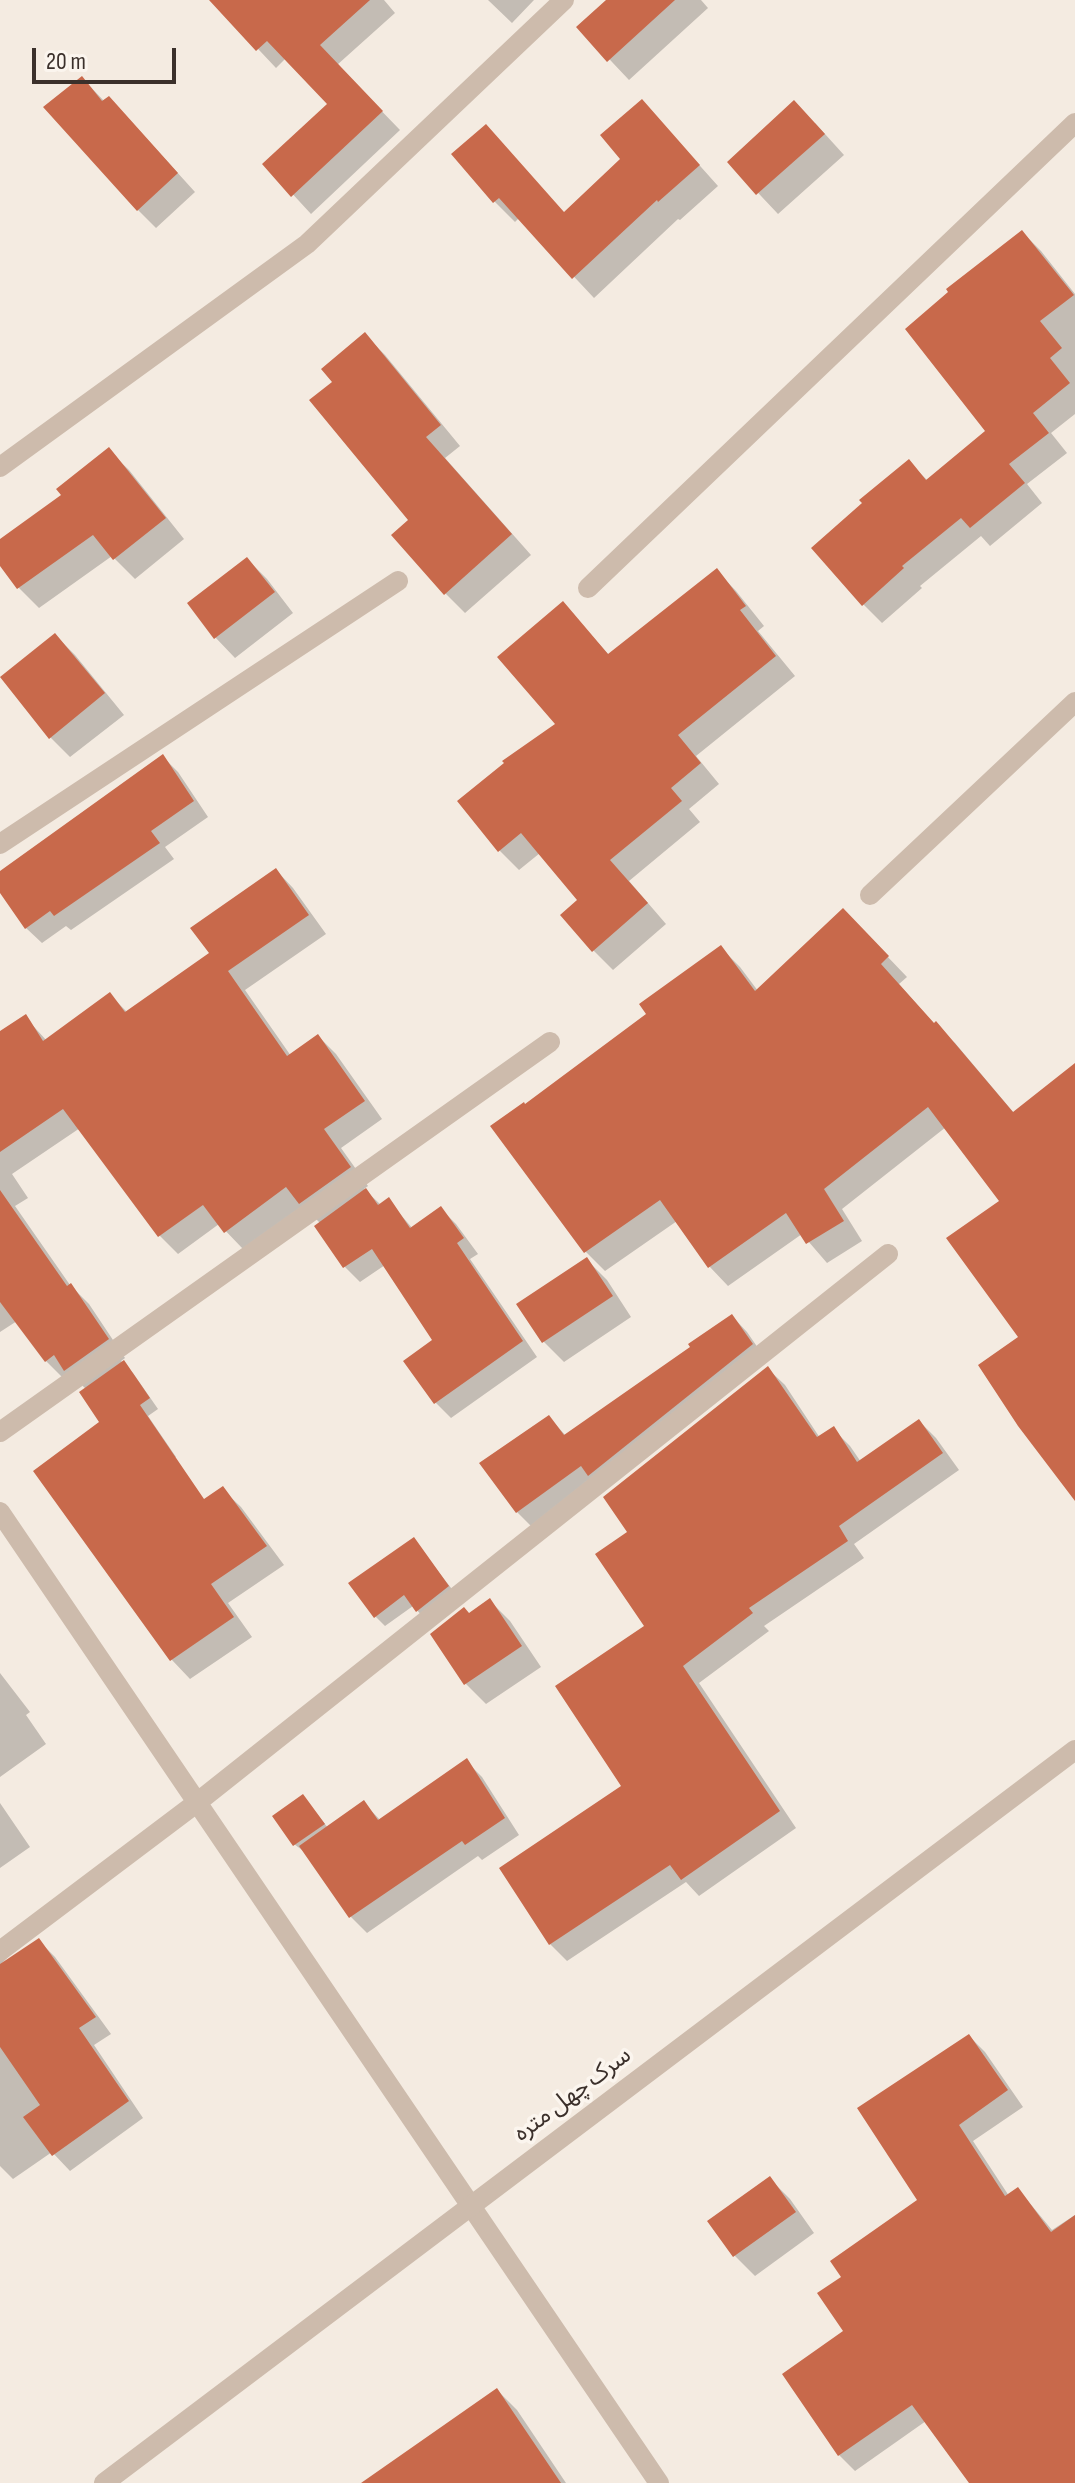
<!DOCTYPE html>
<meta charset="utf-8">
<style>
body{margin:0}
#map{position:relative;width:1075px;height:2483px;overflow:hidden;background:#f4ebe1;font-family:"Sofia Sans Condensed",sans-serif}
canvas{display:block}
.scale{position:absolute;left:32px;top:48px;width:144px;height:36px;box-sizing:border-box;border:4px solid #3b302b;border-top:0;padding-left:10px;font-size:24px;line-height:28px;white-space:nowrap;color:#3b302b;-webkit-text-stroke:6px #fbf5ee;paint-order:stroke}
</style>
<div id="map">
<canvas width="1075" height="2483"></canvas>
<div class="scale">20 m</div>
</div>
<script>
const g = document.querySelector('canvas').getContext('2d');
g.lineJoin = 'round';
function fillPath(path, color) { g.fillStyle = color; g.fill(path, 'evenodd'); }
function strokePath(path, color, width, dash) { g.strokeStyle = color; g.lineWidth = width; g.lineCap = dash ? 'butt' : 'round'; g.setLineDash(dash || []); g.stroke(path); }
function drawText(font, color, halo, rows, align = 'center') {
  g.font = font + ' "Sofia Sans Condensed","Noto Sans Arabic",sans-serif'; g.lineWidth = 7; g.setLineDash([]); g.textBaseline = 'middle'; g.strokeStyle = halo; g.fillStyle = color; for (const [text, x, y, turn = 0] of rows) {
    g.save(); g.translate(x, y); g.rotate((+turn || 0) * Math.PI / 180); g.textAlign = isNaN(turn) ? turn : align; if (halo) g.strokeText(text, 0, 0); g.fillText(text, 0, 0); g.restore();
  }
}
const shadow = new Path2D(`
 M212,0H384L395,13L337,65L400,130L311,214L265,164L330,104L286,58L276,68Z
 M488,0H534L512,23Z
 M609,0H701L708,8L629,80L579,27Z
 M82,78L105,102L127,117L195,192L156,228L138,210Z
 M642,101L718,186L680,220L678,219L594,298L519,218L515,222L495,202L454,155L486,127L565,214L623,159Z
 M815,123L844,155L778,214L729,162Z
 M1022,232L1041,251L1075,294V414L1051,433L1067,453L1027,484L1042,503L990,546L981,536L920,586L922,588L882,623L863,604L909,462L928,481L988,431Z
 M365,335L385,355L460,446L445,458L531,555L465,613L445,593L410,521L334,382Z
 M108,450L129,470L184,539L135,579L112,556L39,608L19,588L0,563V542L64,495Z
 M247,559L267,579L293,613L235,658L215,637Z
 M717,571L736,591L764,626L758,631L795,676L696,756L719,784L689,809L700,822L629,881L666,924L613,970L593,950L580,900L540,853L519,870L499,850L558,724L563,604L609,655Z
 M55,635L75,655L124,715L70,757L50,737Z
 M163,757L178,772L208,817L165,847L174,859L71,930L66,926L42,943L26,928L0,890V874Z
 M276,870L293,888L326,934L245,990L291,1056L318,1036L336,1054L382,1119L341,1148L368,1186L364,1189L381,1205L388,1200L413,1229L441,1209L456,1224L478,1254L470,1259L537,1357L451,1418L435,1402V1340L385,1265L360,1282L345,1267L320,1223L303,1206L243,1249L219,1224L178,1254L160,1236L80,1128L12,1174L28,1198L15,1206L70,1285L89,1304L125,1358L121,1361L133,1373L158,1409L148,1416L176,1457L77,1526L102,1422L86,1389L70,1374L64,1379L46,1361L17,1321L0,1332V1033L25,1017L47,1041L109,994L128,1013L212,954Z
 M862,930L907,977L899,984L935,1025L955,1043L1014,1113L1075,1107V1494L1021,1337L1002,1201L946,1127L842,1209L862,1241L827,1263L802,1234L728,1286L709,1266L677,1221L605,1271L585,1251L525,1106L649,1014L721,948L740,967L758,991Z
 M587,1260L607,1280L631,1317L564,1362L544,1342L519,1305Z
 M732,1316L747,1332L767,1361L532,1527L517,1512L549,1417L566,1436L693,1348Z
 M768,1369L785,1385L820,1438L833,1429L850,1446L861,1462L919,1421L936,1438L959,1470L854,1544L864,1558L764,1626L769,1631L699,1683L796,1828L699,1896L686,1882L567,1961L550,1944L502,1869L624,1787L647,1627L630,1532Z
 M222,1489L241,1507L284,1565L228,1603L252,1637L190,1679L172,1660L112,1575Z
 M414,1540L458,1597L427,1621L413,1606L385,1626L375,1616Z
 M490,1601L510,1621L541,1667L486,1704L466,1684L470,1615Z
 M0,1673L30,1712L26,1715L46,1744L0,1777Z
 M466,1761L482,1777L519,1835L482,1860L478,1856L367,1933L351,1917L306,1853L294,1844L303,1796L328,1828L364,1803L381,1821Z
 M0,1803L30,1847L0,1868Z
 M0,1941L10,1955L1,1964L39,1941L55,1957L111,2034L94,2045L143,2118L70,2171L52,2152L13,2179L0,2166Z
 M969,2036L985,2052L1023,2107L973,2141L1009,2196L1018,2189L1052,2230L1075,2215V2483H972L926,2421L855,2471L839,2455L846,2331L843,2277L920,2200Z
 M770,2179L790,2199L814,2233L755,2276L735,2256L710,2221Z
 M497,2390L517,2410L566,2483H392Z`);
const building = new Path2D(`
 M209,0H370L320,45L383,111L291,197L262,164L327,104L267,41L256,51Z
 M606,0H675L607,62L576,27Z
 M82,76L102,101L109,96L178,173L137,211L43,107Z
 M642,99L700,165L658,202L657,200L572,279L499,198L493,203L451,154L486,124L564,212L620,159L600,135Z
 M794,100L825,134L756,195L727,162Z
 M1022,230L1074,295L1040,321L1062,348L1050,358L1070,383L1033,413L1049,433L1009,464L1025,483L970,528L961,518L902,566L904,568L862,606L811,548L862,503L859,500L909,459L926,480L985,431L905,329L948,292L946,289Z
 M365,332L441,425L426,437L512,534L444,595L391,535L408,520L309,400L332,382L321,369Z
 M109,447L166,518L113,560L93,535L17,589L0,566V539L61,495L56,489Z
 M247,557L275,592L214,639L187,603Z
 M717,568L746,606L740,610L776,656L678,735L701,763L671,788L682,801L610,860L648,903L592,952L560,915L577,900L521,833L498,852L457,801L504,763L502,761L555,724L497,657L563,601L608,654Z
 M55,633L105,693L49,739L0,677Z
 M163,754L194,801L151,831L160,843L54,916L50,911L25,929L0,893V871Z
 M276,868L309,915L228,971L287,1056L318,1034L365,1101L324,1129L351,1167L299,1204L286,1187L224,1233L203,1205L158,1237L63,1109L0,1152V1031L26,1014L43,1041L110,992L125,1012L209,953L190,928Z
 M843,908L889,956L881,964L934,1023L936,1021L1013,1112L1075,1063V1501L1018,1426L978,1365L1018,1337L946,1238L999,1201L928,1107L824,1189L844,1221L806,1244L786,1213L708,1268L660,1200L584,1253L490,1126L524,1102L525,1104L646,1014L639,1004L721,945L755,991Z
 M366,1188L378,1205L389,1197L410,1228L441,1206L464,1238L457,1243L523,1341L434,1404L403,1361L432,1340L372,1249L343,1268L314,1226Z
 M0,1190L67,1286L71,1283L109,1339L64,1371L54,1355L45,1362L0,1302Z
 M587,1257L613,1296L542,1343L516,1304Z
 M732,1314L753,1344L588,1476L581,1466L516,1513L479,1463L549,1415L564,1435L690,1347L688,1344Z
 M124,1360L150,1398L140,1405L204,1499L223,1486L267,1546L211,1584L234,1617L170,1661L33,1471L99,1422L79,1392Z
 M768,1366L817,1437L834,1426L857,1462L919,1419L943,1453L839,1526L848,1541L749,1608L753,1613L683,1666L780,1811L681,1880L670,1865L549,1945L499,1868L621,1786L555,1686L644,1626L595,1554L627,1532L603,1497Z
 M414,1537L449,1586L416,1612L404,1595L374,1618L348,1583Z
 M490,1598L522,1646L464,1685L430,1634L464,1607L469,1613Z
 M467,1758L505,1818L465,1845L462,1841L349,1918L299,1846L364,1800L378,1820Z
 M303,1794L325,1824L293,1846L272,1816Z
 M39,1938L96,2017L79,2028L129,2101L52,2156L23,2117L40,2105L0,2047V1964Z
 M969,2034L1008,2090L959,2125L1005,2196L1018,2187L1051,2232L1075,2215V2483H969L912,2405L838,2456L782,2374L843,2331L817,2293L841,2277L830,2261L917,2200L857,2108Z
 M770,2176L796,2212L733,2257L707,2221Z
 M497,2388L561,2483H361Z`);
const minor = new Path2D(`
 M0,467L307,244L564,0
 M588,588L1075,123
 M0,844L398,581
 M870,895L1075,702
 M0,1432L550,1042
 M0,1512L659,2483
 M0,1951L199,1801L888,1254`);
const tertiary = new Path2D(`
 M104,2483L1075,1750`);
const streetNames = [
 ["سرک چهل متره",573,2095,-37]
];
fillPath(shadow, '#0003');
fillPath(building, '#c8694b');
strokePath(minor, '#cdbbac', 20);
strokePath(tertiary, '#cdbbac', 20);
drawText('24px', '#3b302b', '#fbf5ee', streetNames);
</script>
